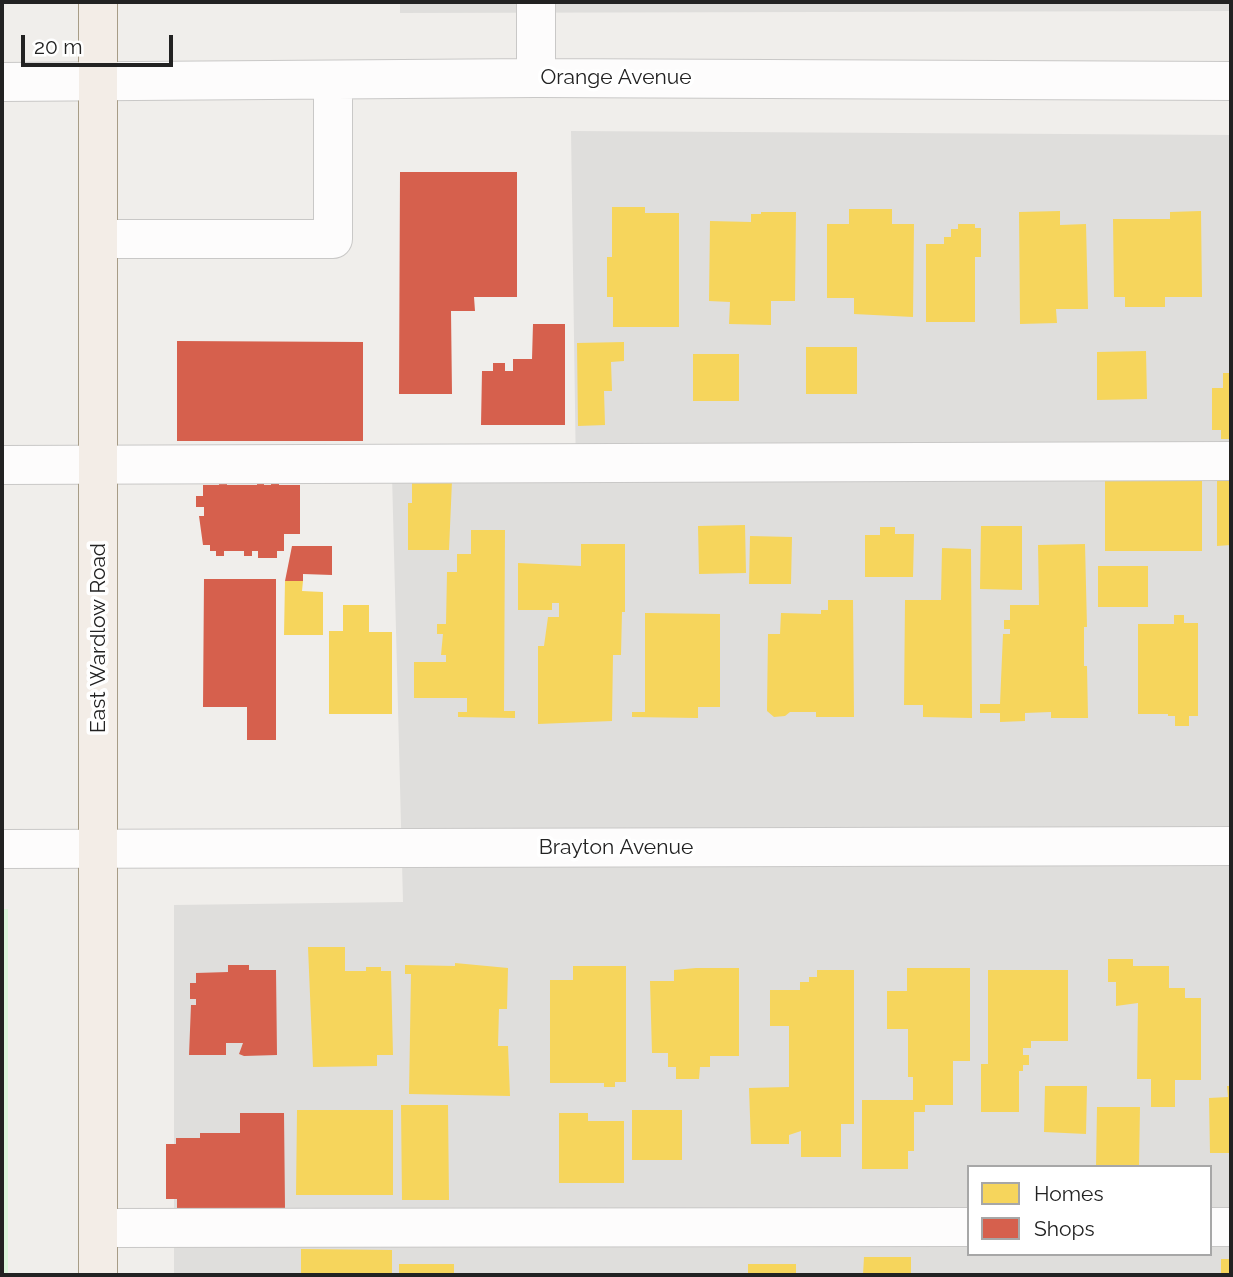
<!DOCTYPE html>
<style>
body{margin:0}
#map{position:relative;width:1233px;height:1277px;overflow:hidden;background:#f0eeeb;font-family:Raleway,sans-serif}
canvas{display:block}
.frame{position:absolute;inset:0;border:4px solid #222;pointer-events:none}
.legend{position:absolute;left:967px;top:1165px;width:245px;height:91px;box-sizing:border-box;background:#fff;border:2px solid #a7a7a7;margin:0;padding:9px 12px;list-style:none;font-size:21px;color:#222}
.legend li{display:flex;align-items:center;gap:14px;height:35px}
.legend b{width:35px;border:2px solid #a7a7a7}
.scale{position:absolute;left:21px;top:35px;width:152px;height:32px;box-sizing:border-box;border:4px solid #222;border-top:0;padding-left:9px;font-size:21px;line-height:24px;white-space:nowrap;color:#222;-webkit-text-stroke:5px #fff;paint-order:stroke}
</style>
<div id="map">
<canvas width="1233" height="1277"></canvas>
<div class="frame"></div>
<ul class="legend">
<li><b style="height:19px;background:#f6d55c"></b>Homes</li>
<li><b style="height:19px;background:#d6604d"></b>Shops</li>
</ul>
<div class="scale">20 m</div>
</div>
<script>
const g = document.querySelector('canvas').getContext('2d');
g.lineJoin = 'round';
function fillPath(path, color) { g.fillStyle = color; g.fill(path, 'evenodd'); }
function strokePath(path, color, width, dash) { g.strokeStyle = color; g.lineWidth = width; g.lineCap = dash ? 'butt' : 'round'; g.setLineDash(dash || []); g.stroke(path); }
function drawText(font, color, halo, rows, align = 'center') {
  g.font = font + ' Raleway,sans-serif'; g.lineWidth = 7; g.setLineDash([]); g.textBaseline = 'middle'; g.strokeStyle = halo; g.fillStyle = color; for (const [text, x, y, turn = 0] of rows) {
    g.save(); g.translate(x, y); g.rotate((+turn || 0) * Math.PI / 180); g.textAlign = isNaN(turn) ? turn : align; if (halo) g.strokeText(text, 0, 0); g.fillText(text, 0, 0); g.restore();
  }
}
const residential = new Path2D(`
 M400,2H1231V11L400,13Z
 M571,131L1231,135V1275H174V905L403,902L392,475H576ZM969,1167H1210V1254H969Z`);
const park = new Path2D(`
 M2,909H8V1275H2Z`);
const homes = new Path2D(`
 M612,207H645V213H679V327H613V297H607V257H612Z
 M849,209H892V224H914L913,317L854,314V298H827V224H849Z
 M1060,211V225L1086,224L1088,309H1056L1057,323L1020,324L1019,212Z
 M1201,211L1202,297H1165V307H1125V297H1114L1113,219H1170V212Z
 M761,212H796L795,301H771V325L729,324L730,302L709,301L710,221L751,222V214H761Z
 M958,224H975V228H981V257H975V322H926V244H944V237H951V229H958Z
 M624,342V361L611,362L612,391H604L605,425L578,426L577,343Z
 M806,347H857V394H806Z
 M1146,351L1147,399L1097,400V352Z
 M693,354H739V401H693Z
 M1223,373H1231V439H1221V430H1212V388H1223Z
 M1105,479L1202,480V551H1105Z
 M1217,479H1231V545L1217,546Z
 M412,481H452L449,550H408V503H412Z
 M745,525L746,573L699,574L698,526Z
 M981,526H1022V590L980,589Z
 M880,527H895V534H914L913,577H865V535H880Z
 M471,530H505L504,711H515V718L458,717V712H467V698H414V662H446V655H441L443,634H437V624H446L447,572H457V554H471Z
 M750,536L792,537L791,584H749Z
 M581,544H625V612H622L621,655H613L612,721L538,724V646H544L548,617H559V603H552V610H518V563L581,566Z
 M1085,544L1087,627H1084V666H1087L1088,718H1051V712L1025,713V721L1000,722V713H980V704H1000L1003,634H1010V629H1004V620H1010V605H1039L1038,545Z
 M942,548L971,549L972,718L923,717V705H904L905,600H941Z
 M1098,566H1148V607H1098Z
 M285,581H303L302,591L323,592V635H284Z
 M828,600H853L854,717H816V712H790L785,716L774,717L767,711L768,634H780L781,613L821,614V610H828Z
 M343,605H369V632H392V714H329V631H343Z
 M645,613L720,614V707H698V718L632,717V712H645Z
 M1174,615H1184V623H1198V716H1189V726H1175V716H1168V714H1138V624H1174Z
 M308,947H345V971H366V967H381V971H391L393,1055H377V1066L313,1067Z
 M1108,959H1133V966H1169V988H1185V998H1201V1080H1175V1107H1151V1079H1137L1138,1003L1116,1006V982H1108Z
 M455,963L508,968L507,1009H499L498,1046H508L510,1096L409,1094L411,974H405V965L455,966Z
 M573,966H626V1082H615V1087H604V1083H550V980H573Z
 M696,968H739V1056H710V1067H700L699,1079H676V1067H668V1053H652L650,981H674V970Z
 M907,968H970V1061H953V1105H925V1112H914V1151H908V1169H862V1100H913V1077H908V1029H887V991H907Z
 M817,970H854V1124H841V1157H801V1131L789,1135V1144H751L749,1088L789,1087V1026H770V990H800V982H809V977H817Z
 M988,970H1068V1041H1031V1048H1023V1055H1029V1065H1023V1071H1019V1112H981V1064H988Z
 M1045,1086H1087L1086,1134L1044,1132Z
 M1227,1086H1231V1153H1210L1209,1098L1228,1097Z
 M401,1105H448L449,1200H402Z
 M1097,1107H1140L1139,1167H1096Z
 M297,1110H393V1195H296Z
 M632,1110H682V1160H632Z
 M559,1113H588V1121H624V1183H559Z
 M301,1249L392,1250V1275H301Z
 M864,1257H911V1275H863Z
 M1221,1259H1231V1275H1221Z
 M399,1264H454V1275H399Z
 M748,1264H796V1275H748Z`);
const shops = new Path2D(`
 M400,172H517V297H474L475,311H451L452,394H399Z
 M533,324H565V425H481L482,371H493V363H505V371H513V359H532Z
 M177,341L363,342V441H177Z
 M257,480H264V485H271V480H279V485H300V534H284V551H277V558H258V551H252V556H244V551H224V556H216V551H210V545H203L199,516H204V507H196V496H203V485H219V481H227V485H257Z
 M292,546H332V575L303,574V581H285Z
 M204,579H276V740H247V707H203Z
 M228,965H249V970H276L277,1055L244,1056L239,1054L243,1043H226V1055H189L191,1005H196V999H190V983H196V973L228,972Z
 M240,1113H284L285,1208H177V1199H166V1144H176V1138H200V1133H240Z`);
const minor = new Path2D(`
 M536,2V78
 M2,82L536,78L1231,81
 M100,239H333V81
 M2,465L1231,461
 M2,849L1231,846
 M1210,1227H1231
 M98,1228L969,1227`);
const major = new Path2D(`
 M98,1275V2`);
const streetNames = [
 ["Orange Avenue",616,78],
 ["East Wardlow Road",99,638,-90],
 ["Brayton Avenue",616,848]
];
fillPath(residential, '#dfdedc');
fillPath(park, '#daf5da');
fillPath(homes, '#f6d55c');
fillPath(shops, '#d6604d');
strokePath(minor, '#c9c8c7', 40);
strokePath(major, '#a79c86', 40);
strokePath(minor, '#fdfcfc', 38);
strokePath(major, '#f3ede7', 38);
drawText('21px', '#222', '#fff', streetNames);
</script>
